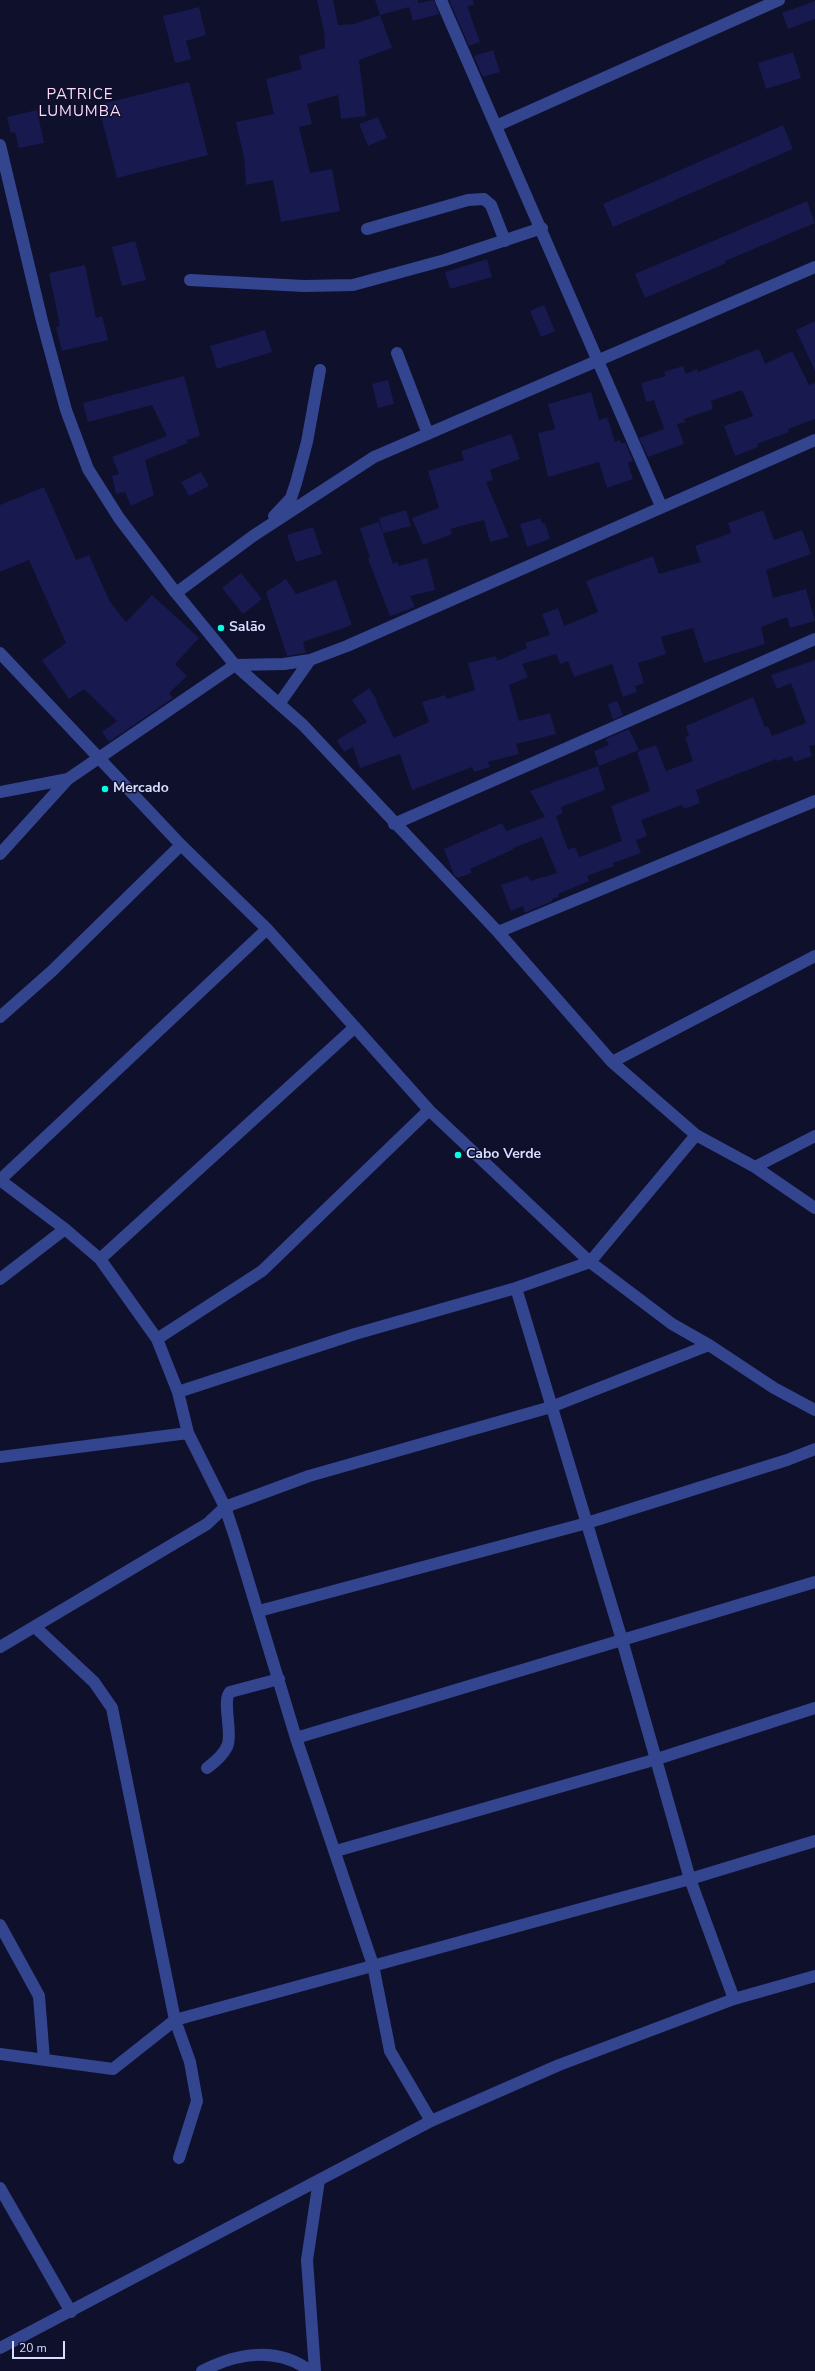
<!DOCTYPE html>
<meta charset="utf-8">
<style>
body{margin:0}
#map{position:relative;width:815px;height:2371px;overflow:hidden;background:#0e102c;font-family:"Nunito Sans",sans-serif}
canvas{display:block}
.scale{position:absolute;left:12px;top:2341px;width:53px;height:18px;box-sizing:border-box;border:2px solid #d9ddff;border-top:0;padding-left:5px;font-size:12px;line-height:14px;white-space:nowrap;color:#d9ddff;-webkit-text-stroke:3px #0e102c;paint-order:stroke}
</style>
<div id="map">
<canvas width="815" height="2371"></canvas>
<div class="scale">20 m</div>
</div>
<script>
const g = document.querySelector('canvas').getContext('2d');
g.lineJoin = 'round';
function fillPath(path, color) { g.fillStyle = color; g.fill(path, 'evenodd'); }
function strokePath(path, color, width, dash) { g.strokeStyle = color; g.lineWidth = width; g.lineCap = dash ? 'butt' : 'round'; g.setLineDash(dash || []); g.stroke(path); }
function drawText(font, color, halo, rows, align = 'center') {
  g.font = font + ' "Nunito Sans",sans-serif'; g.lineWidth = 3; g.setLineDash([]); g.textBaseline = 'middle'; g.strokeStyle = halo; g.fillStyle = color; for (const [text, x, y, turn = 0] of rows) {
    g.save(); g.translate(x, y); g.rotate((+turn || 0) * Math.PI / 180); g.textAlign = isNaN(turn) ? turn : align; if (halo) g.strokeText(text, 0, 0); g.fillText(text, 0, 0); g.restore();
  }
}
const building = new Path2D(`
 M317,0H333L338,25L354,24L380,15L392,48L359,60L366,116L341,119L338,95L307,104L312,124L299,127L310,173L332,169L340,211L281,222L273,180L246,185L244,158L236,122L274,114L266,79L302,69L299,56L325,48L324,31Z
 M375,0H418V3L434,0L439,14L413,21L409,7L380,15Z
 M449,0H473L474,5L467,6L480,42L469,46Z
 M815,1V19L788,29L782,13Z
 M199,7L206,35L186,41L191,59L175,63L163,16Z
 M493,50L500,72L483,77L474,56Z
 M793,52L801,78L766,89L758,63Z
 M189,82L208,155L117,178L98,105Z
 M37,110L44,143L19,148L15,132L11,133L7,117Z
 M378,117L387,138L368,146L359,124Z
 M783,125L793,149L613,227L603,204Z
 M807,201L815,223L725,261L726,263L645,298L635,274Z
 M135,241L146,280L122,286L112,247Z
 M487,259L492,277L450,289L445,272Z
 M85,265L96,318L102,316L108,340L62,351L56,327L60,326L49,273Z
 M544,305L555,331L541,337L530,311Z
 M815,321V371L796,330Z
 M265,330L272,352L217,369L210,346Z
 M759,349L765,364L792,351L809,385L815,383V419L788,429L789,432L757,444L758,447L735,456L724,426L753,416L742,390L711,401L713,409L684,419L685,422L677,424L684,444L648,457L639,438L664,429L654,400L646,402L641,383L666,376L664,372L683,366L686,374L697,369L698,372Z
 M184,376L200,436L187,440L188,443L145,460L154,495L131,506L125,492L116,494L112,476L119,474L112,457L167,436L152,405L88,422L83,403Z
 M388,380L394,404L378,408L372,384Z
 M591,392L599,420L607,417L615,442L620,440L622,444L625,442L633,461L628,463L633,479L607,488L599,462L548,477L538,433L555,429L548,404Z
 M511,434L520,459L490,470L493,480L486,482L509,537L490,542L484,520L450,529L452,534L423,545L412,518L439,508L428,471L464,460L461,451Z
 M201,472L209,486L189,496L181,482Z
 M44,487L76,560L89,555L110,602L126,622L152,595L199,638L175,664L187,676L169,693L173,698L109,742L102,732L117,721L84,689L69,699L42,660L66,643L29,560L0,572V505Z
 M406,510L411,526L383,533L379,518Z
 M763,510L774,540L802,530L811,554L766,570L773,598L806,589L815,621L790,628L787,617L761,627L765,644L704,663L693,628L661,637L666,654L638,663L644,683L635,686L637,692L623,697L612,664L574,677L568,661L560,664L556,654L522,664L528,677L509,685L519,721L550,713L556,734L516,744L519,754L488,762L490,767L474,772L472,767L412,790L400,754L360,768L353,747L344,752L337,740L367,722L352,700L369,688L377,700L376,701L394,738L429,722L422,702L445,695L447,699L475,690L468,663L496,656L497,661L527,648L525,643L550,635L542,614L558,608L564,626L598,612L586,581L653,556L659,574L701,562L695,546L731,533L728,523Z
 M540,518L543,524L545,523L550,539L527,547L520,524Z
 M379,522L393,564L397,562L399,566L427,558L435,590L410,596L415,607L390,616L368,559L370,558L360,528Z
 M313,527L322,554L296,562L287,535Z
 M241,573L262,599L243,614L222,588Z
 M286,579L296,594L336,580L352,625L303,642L306,653L287,656L266,592Z
 M815,660V745L809,746L812,756L794,762L792,756L777,761L776,759L696,790L700,803L684,809L682,805L641,820L647,836L636,840L641,853L613,863L614,866L587,876L589,881L558,894L559,897L552,899V901L525,913L523,906L511,911L501,885L528,876L530,881L557,873L542,837L513,848L514,849L470,869L472,873L458,878L454,875L444,849L502,823L506,831L545,817L530,791L598,766L605,790L561,807L563,813L556,816L568,850L575,847L579,857L622,841L611,806L650,791L637,752L656,745L666,771L693,761L685,737L689,736L686,726L753,697L765,727L768,726L772,736L806,723L791,683L777,689L771,675Z
 M617,701L623,715L613,720L608,704Z
 M629,729L639,750L599,766L594,751L609,745L606,739Z`);
const minor = new Path2D(`
 M441,0L661,506
 M496,126L779,0
 M0,145L42,321L66,410L88,469L119,518L176,593L235,665L303,725L498,932L612,1062L696,1135L755,1167L815,1208
 M367,229L468,200L484,199L491,205L505,241
 M190,280L304,286L353,285L445,260L542,228
 M397,353L428,434
 M274,516L291,498L296,483L307,442L320,370
 M176,593L253,536L374,457L815,267
 M0,653L181,845L267,929L429,1110L590,1262L672,1324L709,1345L774,1388L815,1410
 M279,704L310,660
 M0,792L68,779
 M394,824L815,639
 M0,854L68,779L235,665L284,664L310,660L347,646L815,440
 M498,932L815,801
 M0,1017L52,971L181,845
 M612,1062L815,956
 M755,1167L815,1136
 M0,1180L65,1229L100,1259L157,1339L178,1392L188,1433L225,1507L235,1537L296,1738L373,1965L390,2051L431,2121
 M0,1180L267,929
 M100,1259L355,1027
 M0,1279L65,1229
 M516,1288L622,1640L690,1879L734,1999
 M157,1339L262,1271L429,1110
 M178,1392L355,1334L516,1288L590,1262L696,1135
 M0,1457L188,1433
 M259,1611L587,1523L787,1460L815,1449
 M35,1627L94,1682L112,1708L175,2020L190,2062L197,2101L179,2158
 M0,1647L207,1524L225,1507L309,1476L551,1407L709,1345
 M296,1738L815,1582
 M207,1768C215,1762 225,1754 228,1744C232,1730 222,1700 230,1692L279,1679
 M336,1851L657,1759L815,1708
 M0,1925L39,1996L44,2060
 M0,2054L113,2069L175,2020L690,1879L815,1841
 M0,2188L71,2312
 M0,2348L431,2121L559,2065L734,1999L815,1976
 M202,2371C237,2353 277,2346 310,2371
 M315,2371L307,2260L319,2180`);
const markers = [
 [221,628,4,"#05ffe0"],
 [105,789,4,"#05ffe0"],
 [458,1155,4,"#05ffe0"]
];
const poiNames = [
 ["Salão",229,628],
 ["Mercado",113,789],
 ["Cabo Verde",466,1155]
];
const neighbourhoodNames = [
 ["PATRICE",80,95],
 ["LUMUMBA",80,112]
];
fillPath(building, '#18194f');
strokePath(minor, '#344590', 12);
for (const [x, y, r, color] of markers) { const dot = new Path2D(); dot.arc(x, y, r, 0, 2 * Math.PI); g.fillStyle = color; g.fill(dot); strokePath(dot, '#0e102c', 1.5); }
drawText('bold 14px', '#d9ddff', '#0e102c', poiNames, 'left');
g.letterSpacing = '1px';
drawText('15px', '#ffdbfa', '#0e102c', neighbourhoodNames);
g.letterSpacing = '0px';
</script>
